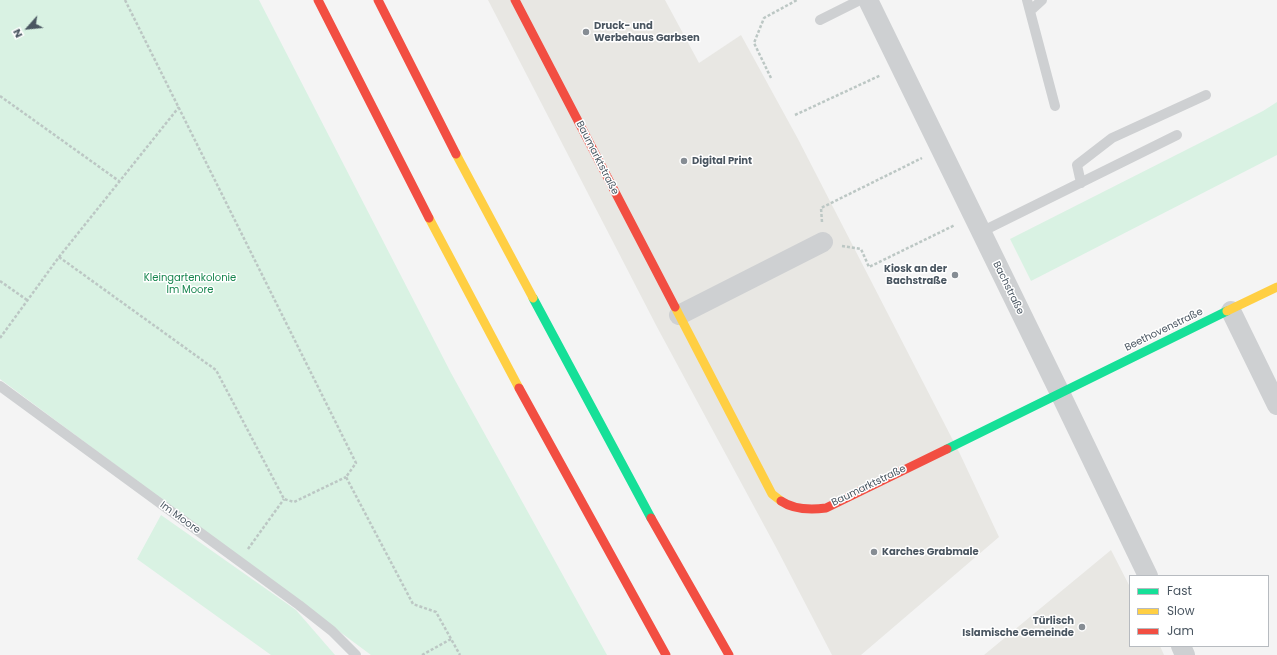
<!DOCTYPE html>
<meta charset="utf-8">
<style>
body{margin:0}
#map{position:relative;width:1277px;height:655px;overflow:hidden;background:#f4f4f4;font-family:Poppins,sans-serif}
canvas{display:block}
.legend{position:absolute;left:1129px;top:575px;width:140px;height:72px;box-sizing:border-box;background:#fff;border:1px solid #b7bbc0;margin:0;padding:5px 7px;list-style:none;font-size:12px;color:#4a5661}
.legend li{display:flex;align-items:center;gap:8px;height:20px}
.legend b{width:20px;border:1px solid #b7bbc0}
.north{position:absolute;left:8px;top:8px;width:40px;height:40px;-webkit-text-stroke:3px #fff;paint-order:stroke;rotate:243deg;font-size:11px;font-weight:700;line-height:16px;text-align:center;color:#4a5661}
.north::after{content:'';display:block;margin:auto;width:14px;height:18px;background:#4a5661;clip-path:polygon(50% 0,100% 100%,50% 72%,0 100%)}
</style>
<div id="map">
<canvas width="1277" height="655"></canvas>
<ul class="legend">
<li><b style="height:5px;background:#16e098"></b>Fast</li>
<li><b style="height:5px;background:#ffcf43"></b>Slow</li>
<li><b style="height:5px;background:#f24e42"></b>Jam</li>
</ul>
<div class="north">N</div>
</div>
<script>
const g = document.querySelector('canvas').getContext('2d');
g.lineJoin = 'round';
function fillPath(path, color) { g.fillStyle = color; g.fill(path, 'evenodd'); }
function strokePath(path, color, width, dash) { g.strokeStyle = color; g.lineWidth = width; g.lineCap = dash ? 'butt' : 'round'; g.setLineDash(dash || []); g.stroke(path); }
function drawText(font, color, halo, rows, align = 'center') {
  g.font = font + ' Poppins,sans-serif'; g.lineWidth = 3; g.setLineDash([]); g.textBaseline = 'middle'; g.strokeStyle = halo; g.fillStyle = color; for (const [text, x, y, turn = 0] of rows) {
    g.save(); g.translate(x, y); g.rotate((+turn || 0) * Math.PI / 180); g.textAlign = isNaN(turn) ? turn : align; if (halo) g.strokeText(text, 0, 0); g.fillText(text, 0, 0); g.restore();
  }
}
const commercial = new Path2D(`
 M488,0H665L699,63L741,35L798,139L960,454L999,537L861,655H832L778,551L657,327Z
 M1111,550L1130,587V646H1160L1164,655H984Z`);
const green = new Path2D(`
 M0,0H259L451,373L607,655H371L0,379Z
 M1277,102V155L1031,281L1010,239L1263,111Z
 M161,515L296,610L335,655H271L137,559Z`);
const path = new Path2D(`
 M125,0L356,463L346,477L413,604L436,612L460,655
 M771,78L754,43L764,18L797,0
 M0,96L119,181
 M795,115L881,75
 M822,222L821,208L922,158
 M842,246L861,249L869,267L955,225
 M59,257L216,370L284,499L294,502L346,477
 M0,281L27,300
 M0,338L59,257L179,107
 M248,549L284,499
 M422,655L451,639`);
const lane = new Path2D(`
 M1027,0L1055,106
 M1030,11L1042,0
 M820,20L860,0
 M1081,183L1077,165L1112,138L1206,95
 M981,232L1177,135
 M0,386L299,605L332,631L356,655`);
const street = new Path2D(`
 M868,0L1060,393L1148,576
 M1231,311L1277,405
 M679,315L823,242
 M1181,646L1185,655`);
const fast = new Path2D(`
 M533,298L651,518
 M947,449L1227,311`);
const slow = new Path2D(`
 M456,154L533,298
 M429,218L519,388
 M675,307L772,494L781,501
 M1227,311L1277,287`);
const jam = new Path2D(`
 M318,0L429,218
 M378,0L456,154
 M515,0L675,307
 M519,388L666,655
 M781,501C794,510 810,510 826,508L947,449
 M651,518L729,655`);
const markers = [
 [586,32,4,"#868d94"],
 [684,161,4,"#868d94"],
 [955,275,4,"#868d94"],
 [874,552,4,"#868d94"],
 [1082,627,4,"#868d94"]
];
const poiNames = [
 ["Druck- und",594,26],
 ["Werbehaus Garbsen",594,38],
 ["Digital Print",692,161],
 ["Kiosk an der",947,269,"right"],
 ["Bachstraße",947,281,"right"],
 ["Karches Grabmale",882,552],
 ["Türlisch",1074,621,"right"],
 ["Islamische Gemeinde",1074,633,"right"]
];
const streetNames = [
 ["Baumarktstraße",597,158,63],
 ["Bachstraße",1008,288,64],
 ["Beethovenstraße",1164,330,-26],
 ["Baumarktstraße",869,486,-26],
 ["Im Moore",180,518,36]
];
const parkNames = [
 ["Kleingartenkolonie",190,278],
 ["Im Moore",190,290]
];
fillPath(commercial, '#e8e7e3');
fillPath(green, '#d9f2e3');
strokePath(path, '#bcc7c4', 2.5, [3, 2]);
strokePath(lane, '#ced0d2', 10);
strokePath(street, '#ced0d2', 20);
strokePath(fast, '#16e098', 9);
strokePath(slow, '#ffcf43', 9);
strokePath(jam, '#f24e42', 9);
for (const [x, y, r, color] of markers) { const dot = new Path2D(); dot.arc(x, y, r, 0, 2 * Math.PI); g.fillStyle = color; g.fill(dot); strokePath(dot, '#fff', 1.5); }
drawText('bold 10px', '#4a5661', '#fff', poiNames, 'left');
drawText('10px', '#4a5661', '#fff', streetNames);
drawText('10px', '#17864f', '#fff', parkNames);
</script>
